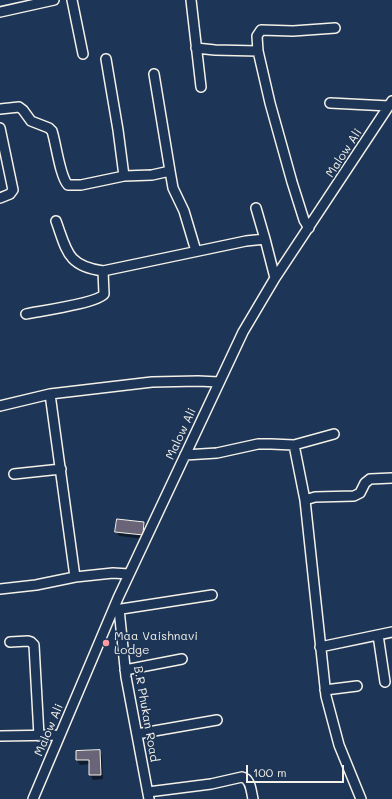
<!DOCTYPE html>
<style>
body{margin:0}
#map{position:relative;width:392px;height:799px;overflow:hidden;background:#1d3557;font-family:Mali,sans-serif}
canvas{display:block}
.scale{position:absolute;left:246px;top:765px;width:98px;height:18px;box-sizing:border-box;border:2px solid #f4f1e8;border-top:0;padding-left:5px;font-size:12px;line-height:14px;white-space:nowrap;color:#f4f1e8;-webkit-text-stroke:3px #1d3557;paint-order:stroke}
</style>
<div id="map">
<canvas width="392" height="799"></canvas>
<div class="scale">100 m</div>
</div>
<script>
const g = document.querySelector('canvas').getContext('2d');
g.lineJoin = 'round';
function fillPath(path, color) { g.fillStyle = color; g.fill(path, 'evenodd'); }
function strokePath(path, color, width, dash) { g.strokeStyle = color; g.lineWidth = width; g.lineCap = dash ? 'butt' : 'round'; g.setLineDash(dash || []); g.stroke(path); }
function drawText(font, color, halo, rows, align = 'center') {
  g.font = font + ' Mali,sans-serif'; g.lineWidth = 3.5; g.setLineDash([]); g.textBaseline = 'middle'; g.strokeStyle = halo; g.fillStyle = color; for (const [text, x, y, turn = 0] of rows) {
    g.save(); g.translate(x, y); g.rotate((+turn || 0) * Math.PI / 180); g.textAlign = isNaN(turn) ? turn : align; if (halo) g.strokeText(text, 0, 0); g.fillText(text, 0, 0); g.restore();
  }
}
const shadow = new Path2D(`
 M144,523L146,527L145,539L119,536L116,531Z
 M99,751L102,756L103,779L93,780L90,775V764L80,765L77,760V752Z`);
const building = new Path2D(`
 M117,519L144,522L143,535L115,532Z
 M100,750L101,775H89V760H76V751Z`);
const minor = new Path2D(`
 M72,0L83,54
 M191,0L201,87
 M0,12L54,0
 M196,48L215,50L258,51
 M154,74L170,171
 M330,103L389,106
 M0,109L19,107L23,110L31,121L49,128L52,131C56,143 60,177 68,185H81L124,176L118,130L106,59
 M0,128L13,190L10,194L0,198
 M124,176L152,175L170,171L173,188L184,211L196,251
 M256,208L265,239
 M56,221C67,251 67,266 103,271
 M309,228L304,220L292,182L270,103L258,51L257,36L261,30L293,31L335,28
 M26,314C40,311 98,303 104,294L103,271L246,241L265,239L275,278
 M50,394L75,577L113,573L129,574
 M0,406L50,394L152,382L198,381L219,382
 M294,445L334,434
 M185,455L217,453L258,444H271L294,445L305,500L326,696L339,745L361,799
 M14,474L61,469
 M305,500L315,497L354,496L360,493L365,483L370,479L392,478
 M0,589L36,585L75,577
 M119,609L126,677L149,799
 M115,610L212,595
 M378,635L385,682
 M10,642L28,641L31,642L34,645L39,736
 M320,647L392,632
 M125,670L182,659
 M325,690L357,686
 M137,734L217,720
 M0,736L60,735
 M148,792L211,784L242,777C251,779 251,791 253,799
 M33,799L118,598L243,332L275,278L392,101`);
const markers = [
 [106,643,4,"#ff9aa2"]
];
const streetNames = [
 ["Malow Ali",344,153,-57],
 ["Malow Ali",181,434,-65],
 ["B.R Phukan Road",146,714,80],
 ["Malow Ali",49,730,-67]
];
const poiNames = [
 ["Maa Vaishnavi",114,636],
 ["Lodge",114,650]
];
fillPath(shadow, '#0007');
fillPath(building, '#696477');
strokePath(building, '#f4f1e8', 1);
strokePath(minor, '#f4f1e8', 12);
strokePath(minor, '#1d3557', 9);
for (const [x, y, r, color] of markers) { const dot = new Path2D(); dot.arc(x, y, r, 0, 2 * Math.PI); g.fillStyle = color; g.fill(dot); strokePath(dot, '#1d3557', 1.5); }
drawText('12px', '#f4f1e8', '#1d3557', streetNames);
drawText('12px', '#f4f1e8', '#1d3557', poiNames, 'left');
</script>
